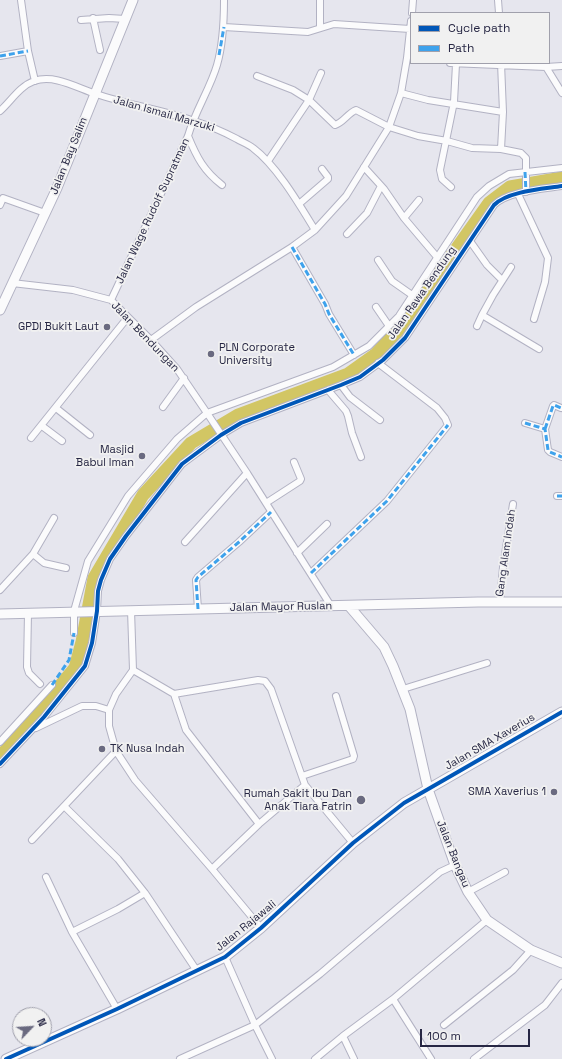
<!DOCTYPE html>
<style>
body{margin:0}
#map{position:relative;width:562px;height:1059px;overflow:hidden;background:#e6e6ee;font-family:"Space Grotesk",sans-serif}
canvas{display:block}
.legend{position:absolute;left:410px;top:12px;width:140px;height:52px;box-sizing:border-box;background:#f1f1f1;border:1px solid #a0a0ac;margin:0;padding:5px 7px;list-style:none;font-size:12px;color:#272744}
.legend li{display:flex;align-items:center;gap:8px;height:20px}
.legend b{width:20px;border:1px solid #a0a0ac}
.north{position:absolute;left:12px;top:1007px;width:40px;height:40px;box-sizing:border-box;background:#f1f1f1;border:1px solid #a0a0ac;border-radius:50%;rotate:65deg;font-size:11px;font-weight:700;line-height:16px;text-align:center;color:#272744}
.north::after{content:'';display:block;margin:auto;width:14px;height:18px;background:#6a6a80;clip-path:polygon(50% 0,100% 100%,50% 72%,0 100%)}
.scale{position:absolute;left:420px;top:1029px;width:110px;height:18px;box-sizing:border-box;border:2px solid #272744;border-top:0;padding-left:5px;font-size:12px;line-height:14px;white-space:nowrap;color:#272744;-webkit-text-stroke:3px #f1f1f1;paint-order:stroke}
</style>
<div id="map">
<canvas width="562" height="1059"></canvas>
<ul class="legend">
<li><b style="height:5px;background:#0057b8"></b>Cycle path</li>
<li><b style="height:5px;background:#3ea2ec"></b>Path</li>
</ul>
<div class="north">N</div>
<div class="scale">100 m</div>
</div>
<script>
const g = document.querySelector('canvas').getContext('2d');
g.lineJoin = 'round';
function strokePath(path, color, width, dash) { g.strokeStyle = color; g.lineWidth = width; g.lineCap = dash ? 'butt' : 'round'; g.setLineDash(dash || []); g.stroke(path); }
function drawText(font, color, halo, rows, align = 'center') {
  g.font = font + ' "Space Grotesk",sans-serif'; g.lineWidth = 3.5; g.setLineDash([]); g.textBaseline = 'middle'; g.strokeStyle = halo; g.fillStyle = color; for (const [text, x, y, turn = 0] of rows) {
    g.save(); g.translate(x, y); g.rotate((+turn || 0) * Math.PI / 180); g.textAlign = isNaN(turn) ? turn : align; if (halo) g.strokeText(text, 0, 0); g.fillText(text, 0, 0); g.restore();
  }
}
const river = new Path2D(`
 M0,757L75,668L82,642L94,578L143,495L191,443L238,415L348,374L376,354L400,328L489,203L510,187L562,178`);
const street = new Path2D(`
 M21,0L28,51L35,81
 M320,0V28
 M498,0L499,13
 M412,13L413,0
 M93,18L100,50
 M81,20L109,18L125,19
 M224,27L308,32L334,24L410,29
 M0,56L28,51
 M450,63L546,67L562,66
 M546,67L562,93
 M257,76L293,90L309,100L335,125C343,123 348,113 356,110L389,127L418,136L447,141L472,148L501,149L521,153L526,158V192
 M401,93L428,100L503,112
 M0,111C11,101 20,86 34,81C55,74 77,88 96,94C143,109 193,115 237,139C242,142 248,144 253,148C277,166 299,204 315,230
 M188,136C197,158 204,171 222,185
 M501,149L503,112L501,63
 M268,161L309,100L321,73
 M364,167L384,189L404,218L437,257
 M451,187L442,179L440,170L454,102L456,64
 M518,194L548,258L545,282L534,319
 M299,204L328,179V177L322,169
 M0,205L3,198L45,213
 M404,218L419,200
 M347,234L367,213L381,186
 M470,241L487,265L502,280
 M292,247L325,304L329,314L354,355
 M378,260L392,281L412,295
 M511,267L493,295L482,315L539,349
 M12,283L73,290L111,300L151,340L177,369L207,413L247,473L331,606
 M111,300L188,136C195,111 210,89 217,65C223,44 224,21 224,0
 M376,307L389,326
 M477,326L482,315
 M151,340L196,307L292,247L315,230L346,196L389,127L401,93L407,58L411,21
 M341,385L350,397L380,420
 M328,390L346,411L348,416L352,433L361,457
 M163,407L184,378
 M56,408L90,435
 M525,423L545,429L548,450L550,452L562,457
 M42,426L62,441
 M545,429L553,406L554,405L561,408
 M31,438L128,317
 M557,496H562
 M266,503L300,481L301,479L294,462
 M185,542L247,473
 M297,553L327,524
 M33,554L44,563L66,568
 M311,573L387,501L448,425L445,418L437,408L378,363
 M0,590L33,554L54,518
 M500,602L503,567L513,504
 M198,609L196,580L198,577L239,542L271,512
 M131,610L133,670L116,694L109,710V726L116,751L135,780L212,869L261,928
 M28,613L27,667L29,673L40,684
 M74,633V611L88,561L128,496L177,439L207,413L333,367L369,346L399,316L477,197L489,186L509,174L562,168
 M133,670L174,694L186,730L259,824L212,869
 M403,689L487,663
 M174,694L258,680L265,681L271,689L305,785L353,843
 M36,728L82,706H96L109,710
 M0,742L52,685
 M0,764L44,717L85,666L92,643L97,611L98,591L101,580L110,559L126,536L182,464L221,435L241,423L341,385L360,377L383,360L405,338L494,205C508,191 543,189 562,186
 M302,776L353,759L354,756L336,696
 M64,806L118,859L145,893L197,971
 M259,824L305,785
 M32,840L116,751
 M46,877L72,932L117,1009
 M468,892L505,872
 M72,932L118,909L145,893
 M225,957L255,1025L272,1059
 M393,999L431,1059
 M444,1025L513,970L531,950
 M343,1036L354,1059
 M180,1059L255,1025L320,974L440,872L455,865
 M315,1059L343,1036L393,999L487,920
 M474,1059L545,1005L562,983`);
const secondary = new Path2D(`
 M0,310L57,188L133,0
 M349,606L384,647L393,666L410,709L428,789
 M0,614L478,602H562
 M429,792L455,865L468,892L487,920L531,950L562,963
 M6,1059L117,1009L225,957L261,928L353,843L404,803L562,712`);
const quiet = new Path2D(`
 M219,55L224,27
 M0,56L28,51
 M525,172L526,192
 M292,247L325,304L329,314L354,355
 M525,423L545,429L548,450L550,452L562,457
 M545,429L553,406L554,405L561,408
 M557,496H562
 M311,573L387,501L448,425
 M198,609L196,580L198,577L239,542L271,512
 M52,685L69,660L74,633`);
const cycleway = new Path2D(`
 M0,764L44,717L85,666L92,643L97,611L98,591L101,580L110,559L126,536L182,464L221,435L241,423L341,385L360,377L383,360L405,338L494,205C508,191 543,189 562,186
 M6,1059L117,1009L225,957L261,928L353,843L404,803L562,712`);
const markers = [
 [107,327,4,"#6a6a80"],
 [211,354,4,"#6a6a80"],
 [142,456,4,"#6a6a80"],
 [102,749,4,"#6a6a80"],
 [554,792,4,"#6a6a80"],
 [361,800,5,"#6a6a80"]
];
const streetNames = [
 ["Jalan Ismail Marzuki",164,114,16],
 ["Jalan Bay Salim",69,156,-68],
 ["Jalan Wage Rudolf Supratman",153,211,-65],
 ["Jalan Rawa Bendung",422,293,-55],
 ["Jalan Bendungan",145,337,46],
 ["Gang Alam Indah",506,553,-82],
 ["Jalan Mayor Ruslan",281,607,-1],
 ["Jalan SMA Xaverius",490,742,-30],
 ["Jalan Bangau",453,854,68],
 ["Jalan Rajawali",246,926,-39]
];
const poiNames = [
 ["GPDI Bukit Laut",99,327],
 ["PLN Corporate",219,348,"left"],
 ["University",219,361,"left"],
 ["Masjid",134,450],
 ["Babul Iman",134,463],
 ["TK Nusa Indah",110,749,"left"],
 ["SMA Xaverius 1",546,792],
 ["Rumah Sakit Ibu Dan",352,794],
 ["Anak Tiara Fatrin",352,807]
];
strokePath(river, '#d2c664', 13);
strokePath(street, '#b2b2c3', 8);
strokePath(secondary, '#b2b2c3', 11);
strokePath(street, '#fbfbfc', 6);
strokePath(secondary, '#fbfbfc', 9);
strokePath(quiet, '#3ea2ec', 3, [6, 3]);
strokePath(cycleway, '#0057b8', 4);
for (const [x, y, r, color] of markers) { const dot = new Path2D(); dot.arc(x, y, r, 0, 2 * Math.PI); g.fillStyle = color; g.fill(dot); strokePath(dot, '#f1f1f1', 1.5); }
drawText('11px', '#272744', '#f1f1f1', streetNames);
drawText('11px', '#272744', '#f1f1f1', poiNames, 'right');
</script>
